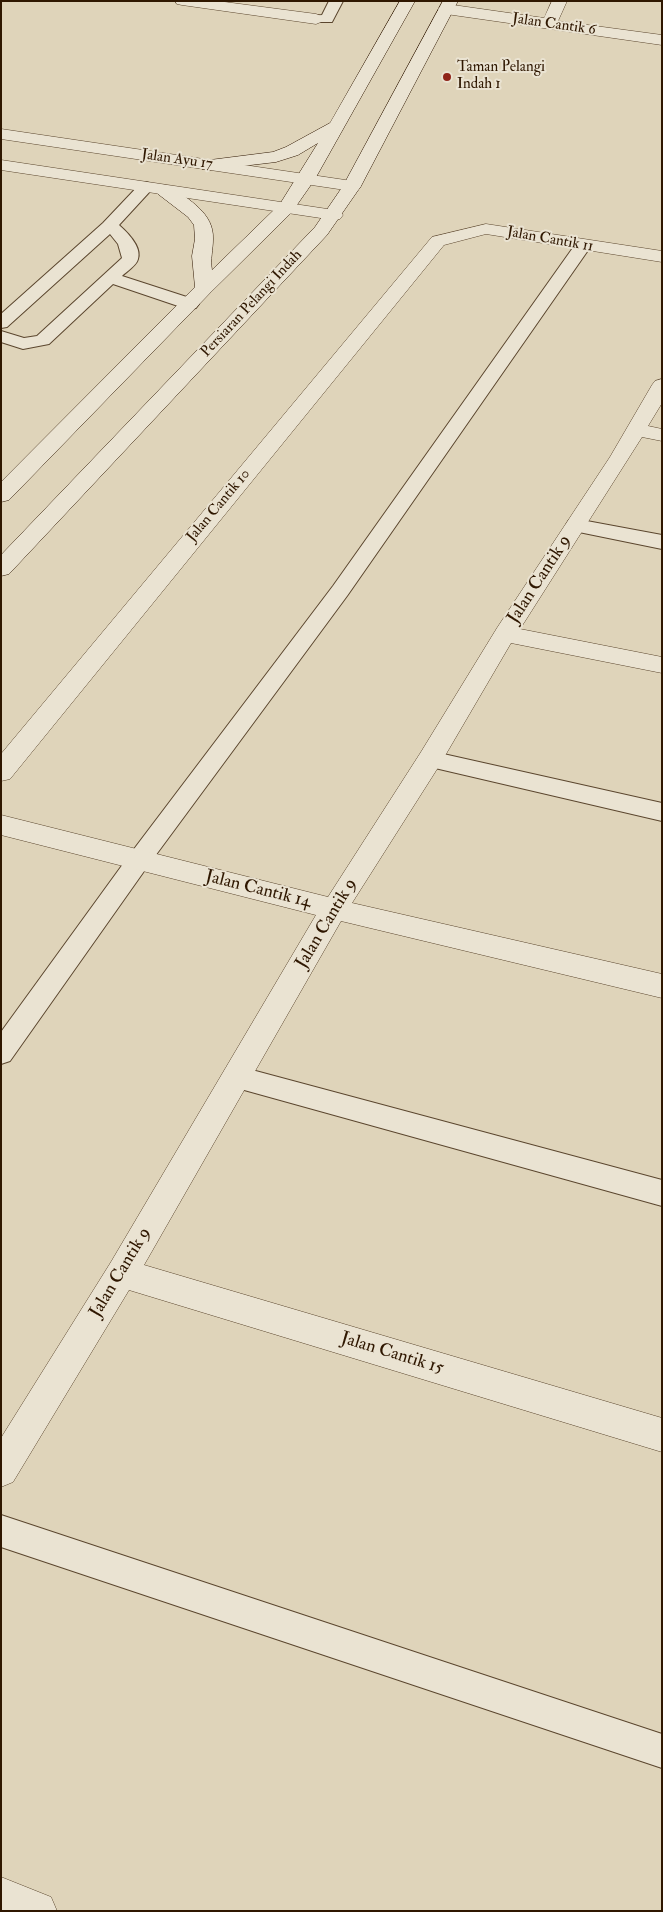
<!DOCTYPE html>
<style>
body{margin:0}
#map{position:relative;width:663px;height:1912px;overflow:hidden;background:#dfd4ba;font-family:"IM FELL Double Pica",serif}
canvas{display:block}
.frame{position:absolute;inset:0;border:2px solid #2f1700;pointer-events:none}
</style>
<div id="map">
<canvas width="663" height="1912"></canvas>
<div class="frame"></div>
</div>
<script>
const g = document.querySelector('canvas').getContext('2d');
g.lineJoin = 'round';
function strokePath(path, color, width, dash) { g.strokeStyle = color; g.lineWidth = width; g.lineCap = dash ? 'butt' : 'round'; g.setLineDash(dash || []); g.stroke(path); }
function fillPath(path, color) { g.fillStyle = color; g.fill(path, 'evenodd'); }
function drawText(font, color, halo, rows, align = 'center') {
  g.font = font + ' "IM FELL Double Pica",serif'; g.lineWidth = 4; g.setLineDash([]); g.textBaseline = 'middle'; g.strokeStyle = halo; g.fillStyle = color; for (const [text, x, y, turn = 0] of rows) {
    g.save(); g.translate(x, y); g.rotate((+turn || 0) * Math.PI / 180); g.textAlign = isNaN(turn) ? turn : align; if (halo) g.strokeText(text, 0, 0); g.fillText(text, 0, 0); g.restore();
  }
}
const service = new Path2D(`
 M329,1H343L332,22H311L309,19L311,16L322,15Z
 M146,182L152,184L154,187L119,225C127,232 142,247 138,259C137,265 126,272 122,276L196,300L199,304L196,308L190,309L184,308L113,284L49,344L23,349L1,342V331L24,338L37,336L122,258L118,244L110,234L7,327L1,328V314L103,223L140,184Z
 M583,241L589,242L591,246L347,596L147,867L10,1061L1,1064V1032L131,853L333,586L577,242Z
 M576,519L662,535V549L569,530L566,525L569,520Z
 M430,751L662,803V821L422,765L419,759L422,753Z
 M237,1066L662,1180V1206L237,1088L228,1085L224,1077L228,1069Z
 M1,1515L662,1734V1768L1,1547Z`);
const minor = new Path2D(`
 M175,1H217L316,14L321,16L324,19L321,22L316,24L182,5L177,4Z
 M552,1H567L558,21L662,35V45L446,14L441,12L438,9L441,6L446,4L544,18Z
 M486,224L662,251V262L486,234L444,245L10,779L1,781V754L432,237Z
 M662,379V403L648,426L662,429V441L642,437L520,629L662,657V673L511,643L439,766L352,903L662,974V998L341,921L144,1265L662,1418V1452L129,1290L13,1482L1,1487V1438L111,1262L316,915L1,835V815L328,897L421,752L497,628L610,457L652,385L655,381Z
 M1,1877L51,1897L57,1911H1Z`);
const tertiary = new Path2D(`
 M1,129L352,181L358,182L361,186L358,190L352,191L1,139Z
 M1,160L334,210L340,211L343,215L340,219L334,220L1,170Z`);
const secondary = new Path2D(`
 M400,1H415L315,179L292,212L211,292L9,500L1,502V482L195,287L192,256L195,239L194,225L188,217L158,194L155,190L158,186L164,185L170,186C189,200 214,213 213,239C213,250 210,259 212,270L280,204L318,143L298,155L276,162L208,170L202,169L199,165L202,161L273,152L286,147L330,123Z
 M443,1H458L361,186L327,235L9,574L1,576V555L315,227L343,186Z`);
const markers = [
 [447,77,5,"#8f2418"]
];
const farStreetnames = [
 ["Jalan Cantik 6",554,25,8],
 ["Jalan Ayu 17",177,160,8],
 ["Jalan Cantik 11",550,240,10],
 ["Persiaran Pelangi Indah",252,304,-47],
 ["Jalan Cantik 10",219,506,-50]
];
const farPoinames = [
 ["Taman Pelangi",457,68],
 ["Indah 1",457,85]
];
const streetNames = [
 ["Jalan Cantik 9",540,580,-57],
 ["Jalan Cantik 14",258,890,14],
 ["Jalan Cantik 9",327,924,-59],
 ["Jalan Cantik 9",121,1273,-59],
 ["Jalan Cantik 15",392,1354,17]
];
strokePath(service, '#5b462e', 2);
strokePath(minor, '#5b462e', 1);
strokePath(tertiary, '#5b462e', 1);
strokePath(secondary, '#2f1700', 1);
fillPath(service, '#eae3d2');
fillPath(minor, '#eae3d2');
fillPath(tertiary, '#eae3d2');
fillPath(secondary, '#eae3d2');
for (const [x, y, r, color] of markers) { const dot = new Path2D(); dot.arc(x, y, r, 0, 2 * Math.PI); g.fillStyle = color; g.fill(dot); strokePath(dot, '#eae3d2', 2); }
drawText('15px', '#2f1700', '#eae3d2', farStreetnames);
drawText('15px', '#2f1700', '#eae3d2', farPoinames, 'left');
drawText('18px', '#2f1700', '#eae3d2', streetNames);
</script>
